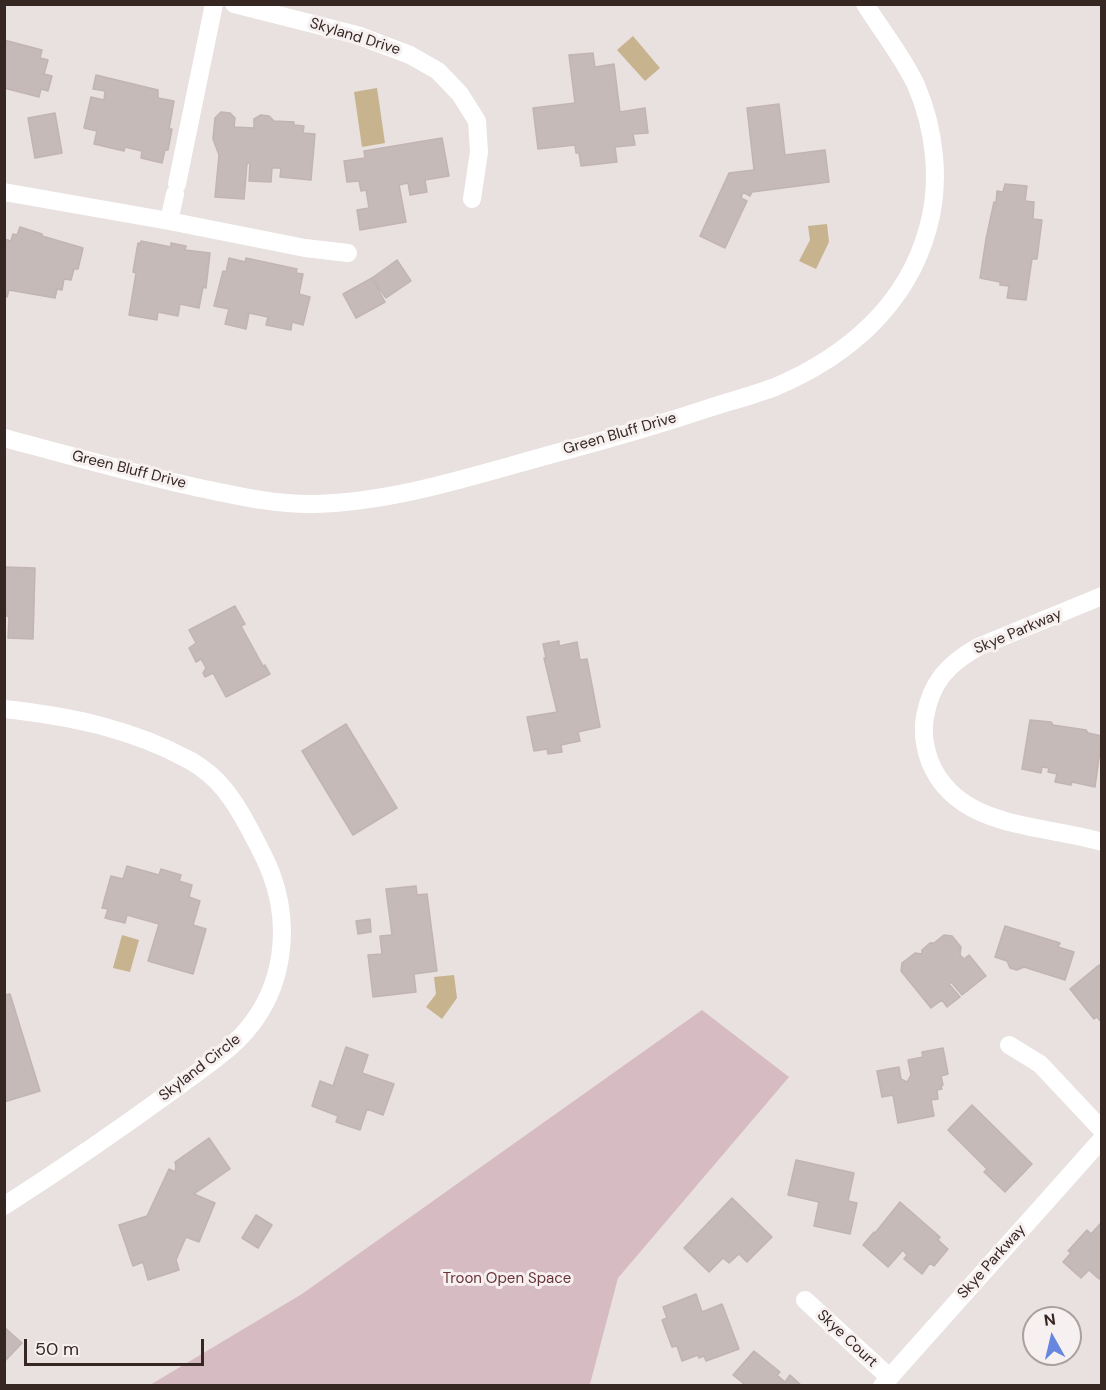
<!DOCTYPE html>
<style>
body{margin:0}
#map{position:relative;width:1106px;height:1390px;overflow:hidden;background:#e9e0e0;font-family:"DM Sans",sans-serif}
canvas{display:block}
.frame{position:absolute;inset:0;border:6px solid #372723;pointer-events:none}
.north{position:absolute;left:1022px;top:1306px;width:60px;height:60px;box-sizing:border-box;background:#f6f0f0;border:2px solid #aaa09e;border-radius:50%;rotate:352deg;font-size:16px;font-weight:700;line-height:24px;text-align:center;color:#372723}
.north::after{content:'';display:block;margin:auto;width:21px;height:27px;background:#6686e0;clip-path:polygon(50% 0,100% 100%,50% 72%,0 100%)}
.scale{position:absolute;left:24px;top:1339px;width:180px;height:27px;box-sizing:border-box;border:3px solid #372723;border-top:0;padding-left:8px;font-size:18px;line-height:21px;white-space:nowrap;color:#372723;-webkit-text-stroke:4px #f6f0f0;paint-order:stroke}
</style>
<div id="map">
<canvas width="1106" height="1390"></canvas>
<div class="frame"></div>
<div class="north">N</div>
<div class="scale">50 m</div>
</div>
<script>
const g = document.querySelector('canvas').getContext('2d');
g.lineJoin = 'round';
function fillPath(path, color) { g.fillStyle = color; g.fill(path, 'evenodd'); }
function strokePath(path, color, width, dash) { g.strokeStyle = color; g.lineWidth = width; g.lineCap = dash ? 'butt' : 'round'; g.setLineDash(dash || []); g.stroke(path); }
function drawText(font, color, halo, rows, align = 'center') {
  g.font = font + ' "DM Sans",sans-serif'; g.lineWidth = 6; g.setLineDash([]); g.textBaseline = 'middle'; g.strokeStyle = halo; g.fillStyle = color; for (const [text, x, y, turn = 0] of rows) {
    g.save(); g.translate(x, y); g.rotate((+turn || 0) * Math.PI / 180); g.textAlign = isNaN(turn) ? turn : align; if (halo) g.strokeText(text, 0, 0); g.fillText(text, 0, 0); g.restore();
  }
}
const green = new Path2D(`
 M702,1010L789,1077L618,1278L590,1384L150,1385L302,1294Z`);
const water = new Path2D(`
 M633,36L660,68L645,81L617,50Z
 M377,88L385,143L362,147L354,92Z
 M827,224L829,242L816,269L799,261L810,240L808,226Z
 M122,935L139,940L130,972L113,968Z
 M454,975L457,998L442,1019L426,1007L436,994L434,977Z`);
const building = new Path2D(`
 M4,40L42,50L40,58L48,60L44,74L52,76L48,91L41,89L39,97L4,88Z
 M593,53L595,67L614,64L620,112L645,108L648,133L633,134L635,145L615,147L617,162L581,166L579,153H576L575,145L538,149L533,108L575,103L569,55Z
 M96,75L158,90V98L174,101L169,129H172L168,150H165L162,163L141,158L142,151L125,147L124,151L94,144L97,131L84,128L91,97L104,100L105,91L93,89Z
 M779,104L785,155L825,150L829,182L752,192L750,196L743,192L741,198L747,201L725,248L700,236L729,173L754,170L747,108Z
 M221,112L230,113L235,118L234,127L254,128V119L261,115L269,116L274,121L294,122V125L304,126L303,133L315,134L311,180L280,177L281,168H272L271,182L249,181L250,163H247L244,199L215,197L219,155L213,139L215,118Z
 M55,113L62,153L35,158L28,118Z
 M442,138L449,176L425,180L427,192L410,195L408,183L399,185L406,222L360,230L357,210L369,208L366,190L361,191L359,181L347,182L344,161L365,158L364,151Z
 M1005,184L1027,186L1025,201L1034,202L1033,219L1042,220L1037,259H1032L1026,300L1007,298L1009,286L1000,285V282L980,278L986,239L994,202L996,203L997,191L1003,192Z
 M20,227L42,234V236L83,248L78,269H74L71,280L64,279L62,290L57,289L55,298L9,290L7,297L4,296V239L11,241L13,234L17,235Z
 M141,241L171,247V243L186,246L185,250L210,253L206,288L203,287L199,308L180,304L178,316L158,312L157,320L129,315L136,273L133,272L138,243L140,244Z
 M229,258L245,262L246,258L297,269L296,273L303,274L299,294L310,297L303,325L292,322L291,330L266,325L268,317L249,313L246,329L225,324L229,309L214,306L223,271L226,272Z
 M397,260L411,281L386,298L372,278Z
 M372,278L385,302L356,318L343,294Z
 M4,567L35,568L33,639L8,638L9,616H4Z
 M235,606L245,624L241,626L263,666L265,665L270,674L226,697L213,673L205,677L203,673L206,668L201,659L196,662L189,648L196,643L189,630Z
 M559,641V646L577,642L580,660L587,659L600,727L578,732L580,741L561,745L562,752L548,754L547,749L534,751L527,717L557,712L544,658H546L543,644Z
 M1030,720L1051,722L1053,725L1086,730L1088,733L1102,736L1095,787L1072,782L1071,785L1055,782L1057,774L1048,772L1049,768L1042,767L1041,773L1022,769Z
 M346,724L397,808L353,835L302,751Z
 M127,866L159,875L161,869L181,875L179,881L192,885L189,897L200,901L193,925L206,929L193,974L148,961L159,924L127,915L125,923L105,918L108,909L102,908L111,876L123,879Z
 M416,886L417,895L427,894L437,971L414,974L416,992L373,997L368,955L382,954L380,936L392,935L386,889Z
 M370,919L371,932L358,934L356,921Z
 M1005,926L1060,943L1058,947L1074,952L1065,980L1024,967L1017,970L1010,968L1007,961L995,957Z
 M944,935L952,936L961,947L960,955L964,959L969,955L986,976L962,995L951,982L949,984L960,997L947,1007L942,1000L931,1008L901,971L902,963L915,953L922,954V950L930,943H934Z
 M1099,965L1102,968V1023L1097,1017L1094,1019L1070,989Z
 M10,994L40,1091L4,1102V995Z
 M346,1047L368,1055L362,1073L394,1084L383,1115L367,1109L360,1130L336,1122L338,1116L312,1106L320,1081L333,1086Z
 M943,1048L948,1074L941,1076L943,1085L941,1086L942,1089L937,1090L938,1099L931,1100L934,1116L898,1123L893,1095L882,1097L877,1071L899,1067L901,1079L907,1082L911,1075L908,1060L923,1057L922,1052Z
 M972,1105L1032,1164L1005,1192L984,1172L987,1169L948,1130Z
 M209,1138L230,1169L194,1194L215,1203L199,1242L186,1237L176,1260L179,1270L148,1280L143,1262L133,1266L119,1225L147,1216L169,1169L175,1172L176,1167L175,1162Z
 M796,1160L854,1173L848,1201L857,1203L850,1234L814,1226L819,1202L788,1195Z
 M732,1198L772,1237L747,1262L739,1254L729,1263L723,1258L709,1272L684,1248Z
 M900,1202L940,1237L938,1240L948,1249L934,1266L930,1263L922,1274L904,1259L907,1255L903,1250L888,1267L863,1245L874,1232L875,1233Z
 M256,1215L272,1225L258,1248L242,1238Z
 M1100,1224L1102,1225V1275L1099,1279L1089,1270L1081,1278L1063,1262L1071,1253L1068,1251L1087,1230L1091,1234Z
 M696,1294L702,1312L722,1304L739,1349L706,1361L704,1356L699,1358L698,1355L682,1361L677,1346L672,1347L662,1320L667,1318L663,1307Z
 M4,1327L22,1343L4,1362Z
 M754,1351L780,1372L777,1375L785,1382L790,1375L802,1386H742L743,1383L733,1375Z`);
const minor = new Path2D(`
 M234,4L357,35L410,55L438,71L460,94L477,121L479,152L472,199
 M177,184L214,4
 M4,192L169,221L305,248L348,253
 M169,221L175,194
 M4,438C68,455 131,473 195,487C234,495 274,505 315,504C402,502 490,470 575,448C620,436 664,423 709,408C731,401 754,395 775,387C846,357 907,306 928,228C941,182 935,129 916,85C903,57 882,31 865,4
 M1102,596L978,647C948,664 931,682 925,717C922,732 925,748 930,762C958,830 1043,824 1102,842
 M4,709C70,716 133,729 191,761C219,777 234,800 249,828C257,843 265,857 271,873C291,926 284,987 246,1031C227,1053 200,1070 176,1088C120,1129 63,1168 4,1206
 M1009,1045L1040,1064L1102,1130
 M805,1300L889,1377
 M882,1386L1102,1139`);
const streetNames = [
 ["Skyland Drive",355,37,17],
 ["Green Bluff Drive",620,434,-16],
 ["Green Bluff Drive",129,470,14],
 ["Skye Parkway",1018,632,-23],
 ["Skyland Circle",200,1068,-38],
 ["Skye Parkway",992,1262,-48],
 ["Skye Court",847,1339,43]
];
const parkNames = [
 ["Troon Open Space",507,1279]
];
fillPath(green, '#d7bbc2');
fillPath(water, '#c7b38e');
fillPath(building, '#c6bab8');
strokePath(building, '#c1b4b3', 1.5);
strokePath(minor, '#fff', 18);
drawText('15px', '#372723', '#f6f0f0', streetNames);
drawText('15px', '#683238', '#f6f0f0', parkNames);
</script>
